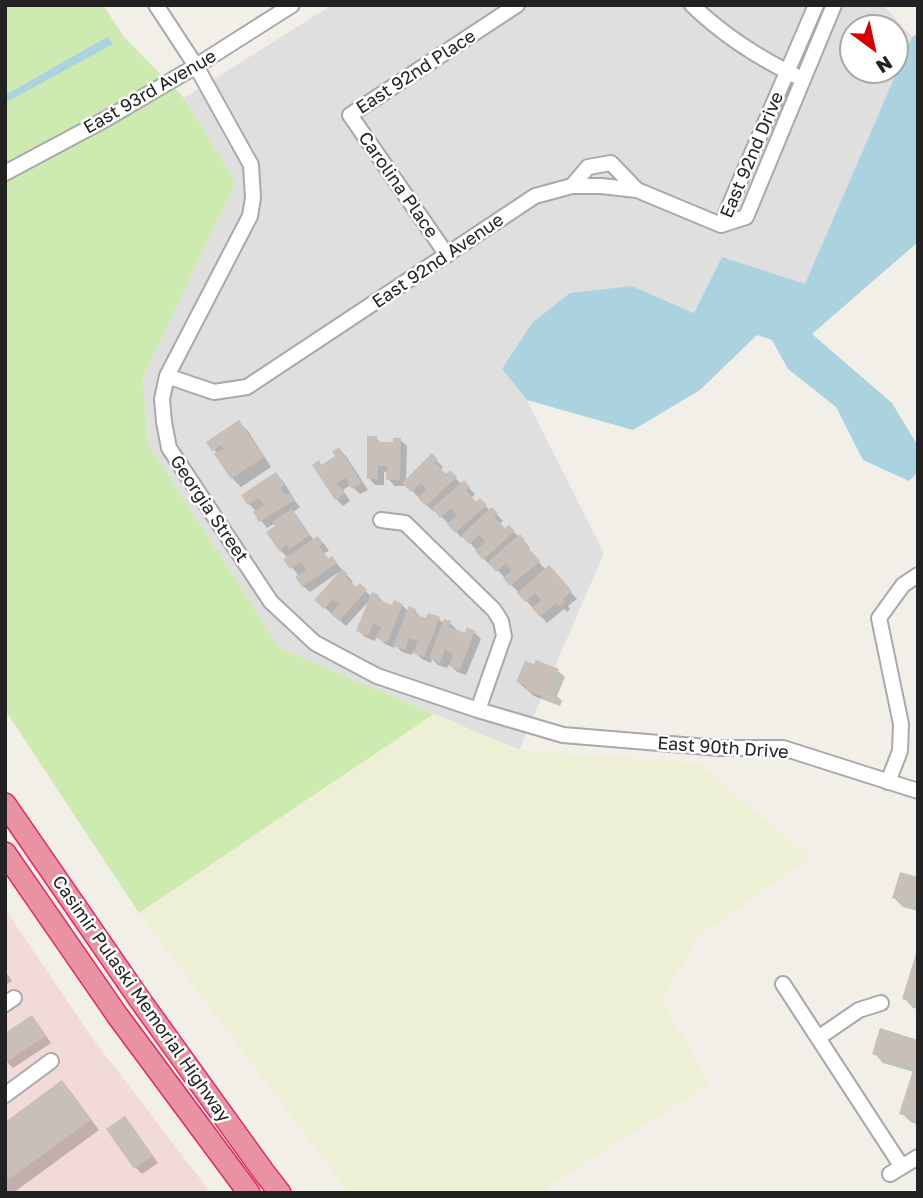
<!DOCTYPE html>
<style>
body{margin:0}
#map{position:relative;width:923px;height:1198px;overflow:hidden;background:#f2efe9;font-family:"Golos Text",sans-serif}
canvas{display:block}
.frame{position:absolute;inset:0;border:7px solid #222;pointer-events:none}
.north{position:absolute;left:839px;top:14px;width:70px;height:70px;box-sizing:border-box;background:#fff;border:2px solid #a7a7a7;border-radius:50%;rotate:147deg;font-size:19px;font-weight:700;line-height:28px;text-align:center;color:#222}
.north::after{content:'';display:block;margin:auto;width:24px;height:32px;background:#d40000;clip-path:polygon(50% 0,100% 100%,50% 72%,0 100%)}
</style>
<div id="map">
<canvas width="923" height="1198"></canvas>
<div class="frame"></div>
<div class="north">N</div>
</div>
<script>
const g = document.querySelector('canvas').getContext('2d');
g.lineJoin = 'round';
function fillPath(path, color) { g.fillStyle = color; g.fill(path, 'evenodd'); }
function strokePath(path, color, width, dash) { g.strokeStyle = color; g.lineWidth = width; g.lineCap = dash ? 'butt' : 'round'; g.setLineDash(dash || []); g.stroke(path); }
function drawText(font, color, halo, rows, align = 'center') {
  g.font = font + ' "Golos Text",sans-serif'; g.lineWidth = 5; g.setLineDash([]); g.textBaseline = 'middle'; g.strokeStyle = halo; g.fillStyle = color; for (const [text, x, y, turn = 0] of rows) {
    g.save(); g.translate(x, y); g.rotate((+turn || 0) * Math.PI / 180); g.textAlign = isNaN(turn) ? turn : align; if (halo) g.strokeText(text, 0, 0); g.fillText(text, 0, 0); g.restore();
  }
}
const residential = new Path2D(`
 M332,5H883L912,37L805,285L722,257L695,313L632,286L502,369L527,400L604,553L519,750L280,648L148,443L143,378L236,182L184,98ZM853,28H895V70H853Z`);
const commercial = new Path2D(`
 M5,909L93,1039L211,1193H5Z`);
const farmland = new Path2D(`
 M434,714L519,750L699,763L809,858L697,937L662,1001L710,1083L546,1188L549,1193H349L139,913Z`);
const grass = new Path2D(`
 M5,5H103L124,37L184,98L236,182L143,378L148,443L280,648L434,714L139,913L5,710Z`);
const water = new Path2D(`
 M918,33V242L812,334L892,403L918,446V472L909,481L863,460L836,407L788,369L772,340L757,335L700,390L633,430L527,400L502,369L532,323L570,293L632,286L694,313L722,257L805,284L912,37Z
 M107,37L113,44L5,103V94L9,93Z`);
const shadow = new Path2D(`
 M239,422L248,431L271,467L241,487L232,478L218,454L214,450Z
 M376,438L382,444H394L400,440L407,446L406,482L432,456L443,467L440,471L446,476L450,472L462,485L464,483L475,494L471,498L476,504L480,500L490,511L492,509L503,521L499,524L505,531L509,527L519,537H520L530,548L528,550L546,570L555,574L577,599L568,606L570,609L567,612L564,609L547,623L492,564L490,565L484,559L464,536L462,538L435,510L434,512L407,486H395L388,479V472H384V485H375L369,478Z
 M339,449L346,456L368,490L360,494L351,485L343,490L350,501L343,506L336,499L322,466L337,457Z
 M276,474L283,481L290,492L289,494L300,507L293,512L298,517L314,541L318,538L325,545L329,551L324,553L329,560L332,558L338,565L353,582L350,585L356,590L360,586L372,597H378L385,603L393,608L402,605L408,611H415L421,618L439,619L444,624L445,621L450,623L457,630L456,632L466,635L474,632L481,639L466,675L457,672L449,664L447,668L438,665L432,659L431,663L422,659L413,651L412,655L402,652L395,645L394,648L385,644L377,636L375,641L365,637L358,630L370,600L346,626L316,600L339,572L310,592L303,586L299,576L286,560L288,558L280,550L277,526L275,523L267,528L255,513L257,512L249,504Z
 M558,671L565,677L557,696L562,701L560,706L534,696L518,682Z
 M918,879V911L903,907L894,898Z
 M918,954V1009L913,1008L904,998Z
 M5,971L12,981L5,985Z
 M32,1017L38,1024L51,1043L13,1068L7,1062Z
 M918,1042V1125L911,1122L901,1113L914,1072L883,1063L874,1053Z
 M62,1082L71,1092L99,1130L13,1193H5V1124Z
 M125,1118L131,1125L158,1163L142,1174L136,1168Z`);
const building = new Path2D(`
 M239,420L264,457L231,479L214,454L223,449L221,445L212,451L206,442Z
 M367,436H377V442H393V438H401L400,480H386L387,466H378V479H367Z
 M339,447L362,483L352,489L345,478L337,483L345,494L335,500L312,465L319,460L321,465L335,456L332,452Z
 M432,453L438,460L435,463L446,474L450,470L457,477L426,506L418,498L427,489L421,483L411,492L402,483Z
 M276,472L285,485L281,488L285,495L290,492L295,500L259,522L253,512L264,505L259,498L248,505L241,495Z
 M464,480L470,487L466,490L476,502L480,498L487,505L455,533L447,524L457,515L451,509L440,518L432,508Z
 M492,507L498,513L494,517L505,528L509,525L515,531L483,560L475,551L485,542L479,535L469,544L461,535Z
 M292,509L310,535L290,549L287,545L279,551L266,532L275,526L272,522Z
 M520,534L525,540L523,542L540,561L510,586L503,578L512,570L506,563L496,572L488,562Z
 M318,536L323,543L319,546L328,559L332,556L337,563L302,587L295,577L306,570L301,562L290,569L283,559Z
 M549,565L572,591L563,599L565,602L559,607L556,603L540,617L532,608L541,600L535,593L525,602L517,593Z
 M342,569L348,574L345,577L356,587L360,583L367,590L339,621L331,614L339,604L333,599L324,609L314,600Z
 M372,592L379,595L377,599L392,605L394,600L403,604L387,643L376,638L381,627L373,623L368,636L356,631Z
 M409,606L416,609L414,614L426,618L428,613L440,617L424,657L413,653L418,641L409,638L405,650L393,646Z
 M444,619L451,621L449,627L465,633L467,627L475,631L460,670L449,666L453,654L445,650L440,663L429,658Z
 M536,660L559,669L550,690L556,693L553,701L525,689L527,686L516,682L525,661L534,664Z
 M900,872L918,877V906L892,898Z
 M917,950L918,951V1004L902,999Z
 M32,1015L46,1036L5,1063V1033Z
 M880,1028L918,1040V1119L899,1114L914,1067L872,1054Z
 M62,1080L91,1120L5,1182V1122Z
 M125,1116L153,1156L134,1169L106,1129Z`);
const minor = new Path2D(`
 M156,5L196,66L251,165L253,198L250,216L167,376L162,399L164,422L169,448L271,602L315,643L377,676L478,710L563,735L719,748H783L918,791
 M692,5C724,36 757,57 796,76
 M5,173L106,119L196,66L292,5
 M572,186L588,167L611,163L637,190
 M721,225L746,217L834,5
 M721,225L816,5
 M447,255L350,115L517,5
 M167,376L214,392L247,387L535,196L572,186H601L637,190L721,225
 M381,520L405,523L494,610L501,621L504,636L478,710
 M888,782L900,751L901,724L879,618L903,585L918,575
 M783,984L902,1167
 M5,1004L14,998
 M818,1038L859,1010L881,1003
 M5,1095L51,1061
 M890,1174L918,1157`);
const highway = new Path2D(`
 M5,804L140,1000L263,1171L280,1193
 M5,853L117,1015L249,1193`);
const streetNames = [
 ["East 92nd Place",416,72,-33],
 ["East 93rd Avenue",150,92,-30],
 ["East 92nd Drive",752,155,-67],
 ["Carolina Place",398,185,55],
 ["East 92nd Avenue",438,261,-34],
 ["Georgia Street",209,509,56],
 ["East 90th Drive",723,748,4],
 ["Casimir Pulaski Memorial Highway",141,999,55]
];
fillPath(residential, '#e0dfdf');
fillPath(commercial, '#f2dad9');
fillPath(farmland, '#eef0d5');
fillPath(grass, '#cdebb0');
fillPath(water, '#aad3df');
fillPath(shadow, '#0003');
fillPath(building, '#c7bfb8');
strokePath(minor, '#a9a9a9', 18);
strokePath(highway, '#dc2a67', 24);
strokePath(minor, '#fff', 14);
strokePath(highway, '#e892a2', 21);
drawText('18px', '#222', '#fff', streetNames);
</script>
